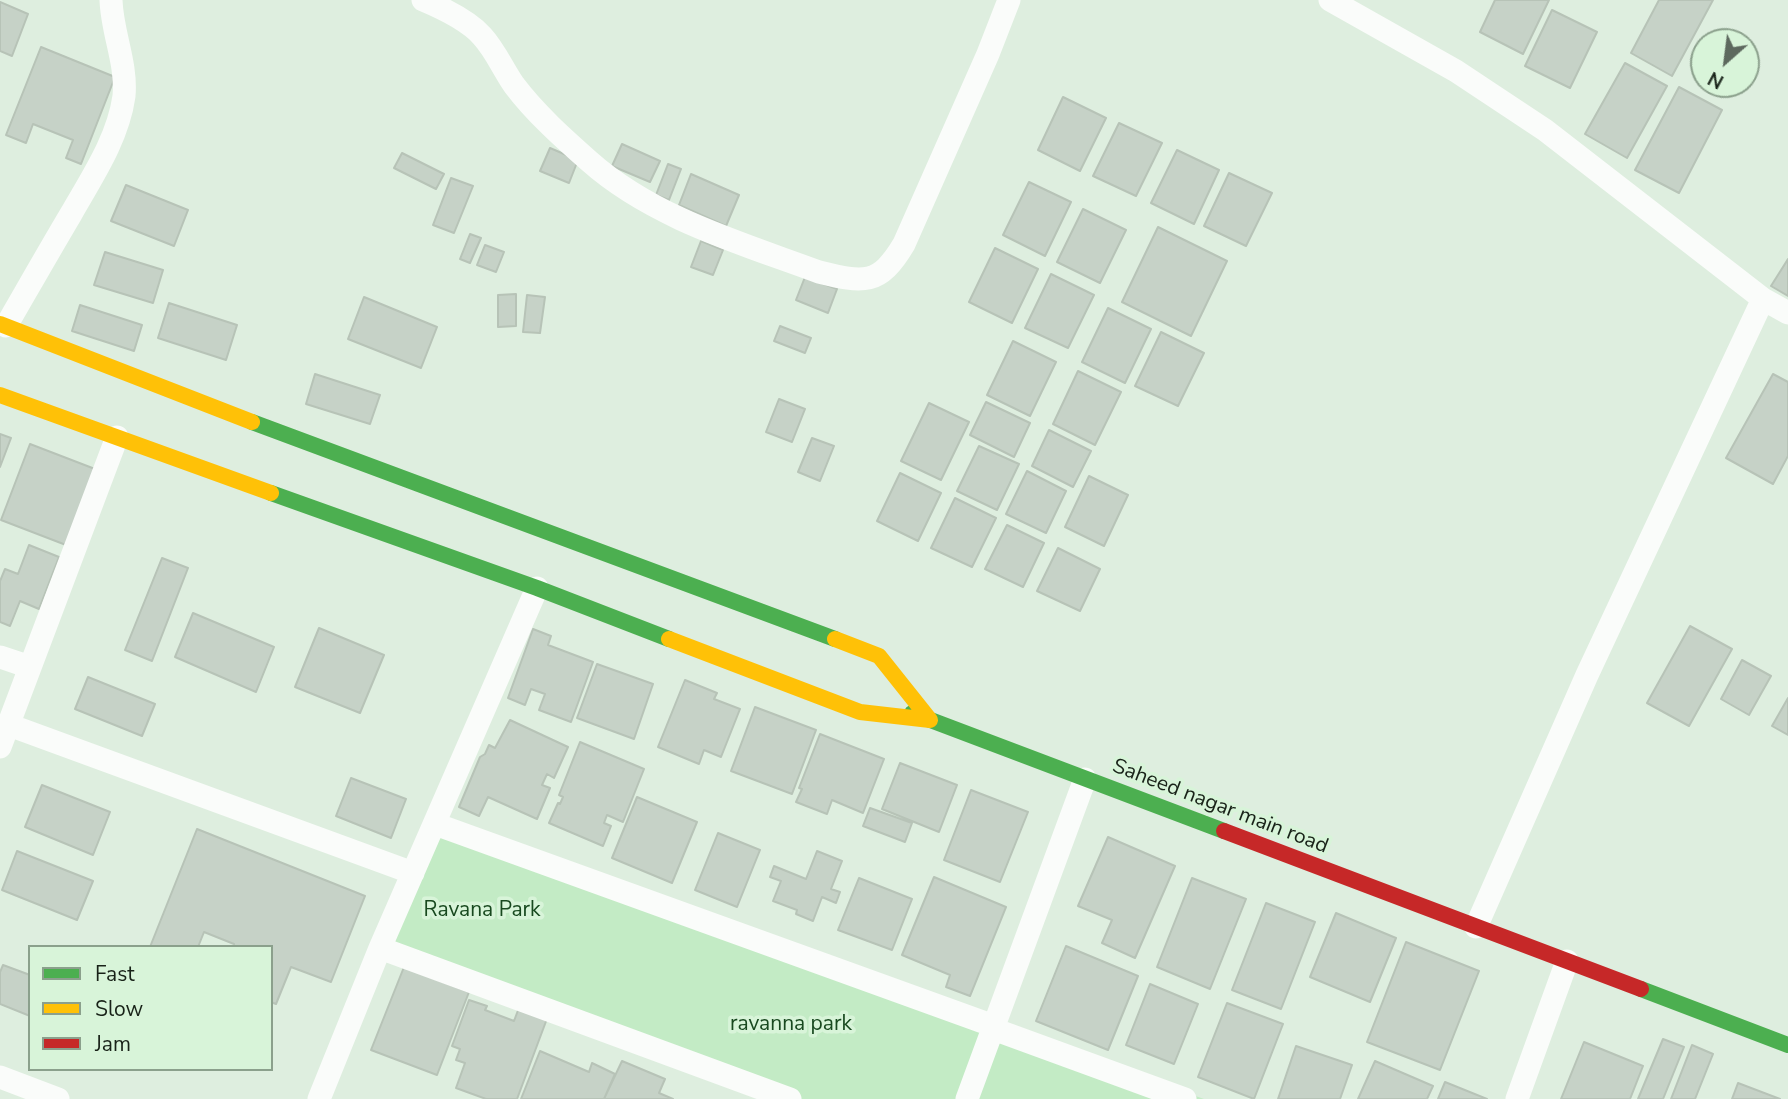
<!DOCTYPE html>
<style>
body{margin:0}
#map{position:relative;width:1788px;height:1099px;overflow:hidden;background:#deeedf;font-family:"Nunito Sans",sans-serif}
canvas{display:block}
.legend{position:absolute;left:28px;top:945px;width:245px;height:126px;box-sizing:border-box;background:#d8f4d9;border:2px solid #8ba08c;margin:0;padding:9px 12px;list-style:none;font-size:21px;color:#182218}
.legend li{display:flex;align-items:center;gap:14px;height:35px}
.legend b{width:35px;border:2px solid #8ba08c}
.north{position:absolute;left:1690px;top:28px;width:70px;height:70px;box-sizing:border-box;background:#d8f4d9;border:2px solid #8ba08c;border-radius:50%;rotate:208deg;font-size:19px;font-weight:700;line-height:28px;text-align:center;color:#182218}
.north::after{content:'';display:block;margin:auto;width:24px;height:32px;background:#5d695e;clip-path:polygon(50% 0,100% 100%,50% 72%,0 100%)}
</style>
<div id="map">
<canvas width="1788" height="1099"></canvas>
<ul class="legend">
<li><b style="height:9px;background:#4caf50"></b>Fast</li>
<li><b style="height:9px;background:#ffc107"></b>Slow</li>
<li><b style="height:9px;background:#c62828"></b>Jam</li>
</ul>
<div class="north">N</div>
</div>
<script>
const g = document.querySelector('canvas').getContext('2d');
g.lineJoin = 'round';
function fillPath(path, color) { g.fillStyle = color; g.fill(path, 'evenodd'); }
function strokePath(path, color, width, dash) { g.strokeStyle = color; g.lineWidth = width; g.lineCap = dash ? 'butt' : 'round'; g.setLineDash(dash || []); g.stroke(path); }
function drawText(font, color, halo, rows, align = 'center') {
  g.font = font + ' "Nunito Sans",sans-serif'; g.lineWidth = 7; g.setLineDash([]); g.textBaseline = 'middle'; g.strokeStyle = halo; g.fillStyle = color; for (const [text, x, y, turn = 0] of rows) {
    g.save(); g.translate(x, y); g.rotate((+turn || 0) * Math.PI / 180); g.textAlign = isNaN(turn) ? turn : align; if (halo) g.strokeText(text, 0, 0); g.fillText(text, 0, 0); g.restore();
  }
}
const green = new Path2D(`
 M431,834L543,863L1204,1099H790L380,948Z`);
const building = new Path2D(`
 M1495,0H1549L1523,54L1480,32Z
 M1659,0H1713L1672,76L1631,53Z
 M0,2L28,14L12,56L0,51Z
 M1552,10L1597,32L1570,88L1525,66Z
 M41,47L115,77L81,164L66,158L73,140L33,124L26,143L6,135Z
 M1625,63L1667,86L1627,158L1585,134Z
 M1679,87L1722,110L1679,193L1635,170Z
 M1063,97L1106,118L1080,171L1038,150Z
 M1119,123L1162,143L1136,196L1093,176Z
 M622,144L660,161L650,182L612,166Z
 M550,148L578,160L569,183L540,171Z
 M1177,150L1219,170L1194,224L1151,203Z
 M402,153L444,174L436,189L394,168Z
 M668,164L681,169L669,200L656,195Z
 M1229,173L1272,193L1246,246L1204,226Z
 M691,174L739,195L726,226L679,205Z
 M451,178L473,186L454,233L433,225Z
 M1029,182L1071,202L1045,256L1003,235Z
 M126,185L188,210L174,246L111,221Z
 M1083,209L1126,230L1100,283L1057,262Z
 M1158,227L1227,261L1191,336L1122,302Z
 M470,234L481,238L470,263L460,259Z
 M701,241L723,250L713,275L691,267Z
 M485,245L504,252L496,272L477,265Z
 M995,248L1038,269L1012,323L969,302Z
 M105,252L163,270L153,303L94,285Z
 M1788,259V296L1771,286Z
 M1051,274L1094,295L1068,348L1025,328Z
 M805,277L837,289L828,313L796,300Z
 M516,294V326L498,327V295Z
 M527,295L545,297L540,333L523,332Z
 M364,297L437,327L421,368L348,339Z
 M169,303L237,325L226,360L158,338Z
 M80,305L142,325L134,351L72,331Z
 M1108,308L1151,329L1125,383L1082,362Z
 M780,326L811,338L805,353L774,341Z
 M1161,332L1204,353L1178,406L1135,386Z
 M1013,341L1056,362L1030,416L987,395Z
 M1078,371L1121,392L1095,445L1053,424Z
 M315,374L380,395L370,424L306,404Z
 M1773,374L1788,382V456L1773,484L1726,458Z
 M779,399L805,409L792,442L766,432Z
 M986,402L1030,423L1014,457L970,435Z
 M929,403L969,422L941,480L901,461Z
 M1049,430L1091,451L1073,487L1032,466Z
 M0,434L11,438L0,467Z
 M812,438L834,446L820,481L798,472Z
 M30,444L95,469L66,545L1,520Z
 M979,446L1019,464L997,510L957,491Z
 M1027,471L1066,491L1046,533L1006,514Z
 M900,473L941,493L918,541L877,521Z
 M1089,476L1128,495L1104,546L1065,527Z
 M955,498L996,518L972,567L931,548Z
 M1007,525L1044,543L1023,587L985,569Z
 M29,545L59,557L39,609L20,601L10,626L0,622V581L5,569L18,574Z
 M1058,548L1100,569L1080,611L1037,591Z
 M162,558L188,568L152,661L125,650Z
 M193,613L274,647L256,692L175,657Z
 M1690,626L1732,649L1689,726L1647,703Z
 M319,628L384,655L360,713L295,687Z
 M533,629L551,636L548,645L593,662L571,722L539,710L545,694L531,689L525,705L508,698Z
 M1742,660L1771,676L1749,715L1721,699Z
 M597,664L653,684L634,739L577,718Z
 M88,677L155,704L142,736L75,709Z
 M685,680L717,693L714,699L740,709L721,757L704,750L699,764L658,747Z
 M1788,698V735L1772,726Z
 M755,707L816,730L792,794L731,771Z
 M510,720L568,747L554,778L547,774L542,785L550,788L537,819L488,797L479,816L459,807L480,757L485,754L489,745L495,748Z
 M820,734L884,759L863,813L832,800L827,814L796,802L802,789L799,788Z
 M580,742L644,769L623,822L607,815L604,823L611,826L603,846L549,823L558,803L560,804L563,797L559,795Z
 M900,763L957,785L939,832L882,809Z
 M351,778L406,799L391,838L336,816Z
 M42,785L110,812L93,855L25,827Z
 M971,790L1028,812L1000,882L944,860Z
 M637,797L697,822L672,883L612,858Z
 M870,808L912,823L905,842L863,826Z
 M197,829L365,896L331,982L291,967L276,1004L271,1002V947H233L234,944L204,932L198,947H150Z
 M718,833L760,850L737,907L695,890Z
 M1108,837L1175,866L1135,958L1102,943L1112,920L1078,906Z
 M17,851L93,881L77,920L2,890Z
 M817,851L842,861L831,889L840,892L836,903L822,897L813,921L796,914L797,910L773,901L781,881L770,877L774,866L806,879Z
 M934,877L1006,907L970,996L946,987L950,975L902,955Z
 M859,878L912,899L892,950L838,930Z
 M1192,878L1246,899L1210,989L1157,967Z
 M1266,903L1315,922L1281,1009L1232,990Z
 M1336,913L1396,938L1370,1002L1310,977Z
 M1406,942L1479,971L1440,1070L1367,1042Z
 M1066,946L1138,976L1108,1050L1036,1021Z
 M3,965L30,975V1016L0,1004V972Z
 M404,967L469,992L437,1075L371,1050Z
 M1150,984L1198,1004L1174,1064L1126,1045Z
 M469,1000L487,1006L485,1010L514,1021L520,1005L548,1016L517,1099H486L456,1088L465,1063L456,1060L460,1049L452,1046Z
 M1227,1003L1283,1024L1254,1099L1198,1077Z
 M1663,1039L1684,1047L1663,1099H1638Z
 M1584,1042L1643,1066L1630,1099H1561Z
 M1692,1045L1713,1054L1695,1099H1671Z
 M1296,1046L1352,1065L1340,1099H1278Z
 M540,1051L589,1072L592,1063L615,1074L604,1099H521Z
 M622,1061L665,1079L659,1093L673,1099H604Z
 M1375,1061L1433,1086L1427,1099H1358Z
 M1445,1082L1487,1099H1438Z
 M1738,1083L1780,1099H1732Z`);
const street = new Path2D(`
 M423,0C442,8 468,20 482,36C495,50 503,69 514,85C535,113 563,138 589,161C653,218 741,243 819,272C864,283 879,286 904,244L988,54L1009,0
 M1330,0L1456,71L1545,130L1763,299L1788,313
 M6,326C28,288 49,251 71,214C92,177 118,139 124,96C127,63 112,33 111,0
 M0,657L30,667
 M9,725L413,873
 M0,747L117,437
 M435,824L994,1026L996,1030L1185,1099
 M1476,927L1587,675L1763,299
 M380,948L790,1099
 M0,1077L58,1099
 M319,1099L380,948L537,588
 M967,1099L1085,779
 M1517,1099L1567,961`);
const fast = new Path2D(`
 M252,422L835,639
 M271,493L537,588L669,639
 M912,713L1224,831
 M1641,989L1788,1045`);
const slow = new Path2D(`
 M0,324L252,422
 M0,395L271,493
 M669,639L860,712L930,720L879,656L835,639`);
const jam = new Path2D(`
 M1224,831L1641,989`);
const streetNames = [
 ["Saheed nagar main road",1220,807,21]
];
const parkNames = [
 ["Ravana Park",482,911],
 ["ravanna park",791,1025]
];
fillPath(green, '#c3ebc5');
fillPath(building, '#c6d2c7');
strokePath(building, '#b7c3b7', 2);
strokePath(street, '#fafcfa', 23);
strokePath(fast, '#4caf50', 16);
strokePath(slow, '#ffc107', 16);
strokePath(jam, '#c62828', 16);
drawText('21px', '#182218', '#d8f4d9', streetNames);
drawText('21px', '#18491f', '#d8f4d9', parkNames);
</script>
